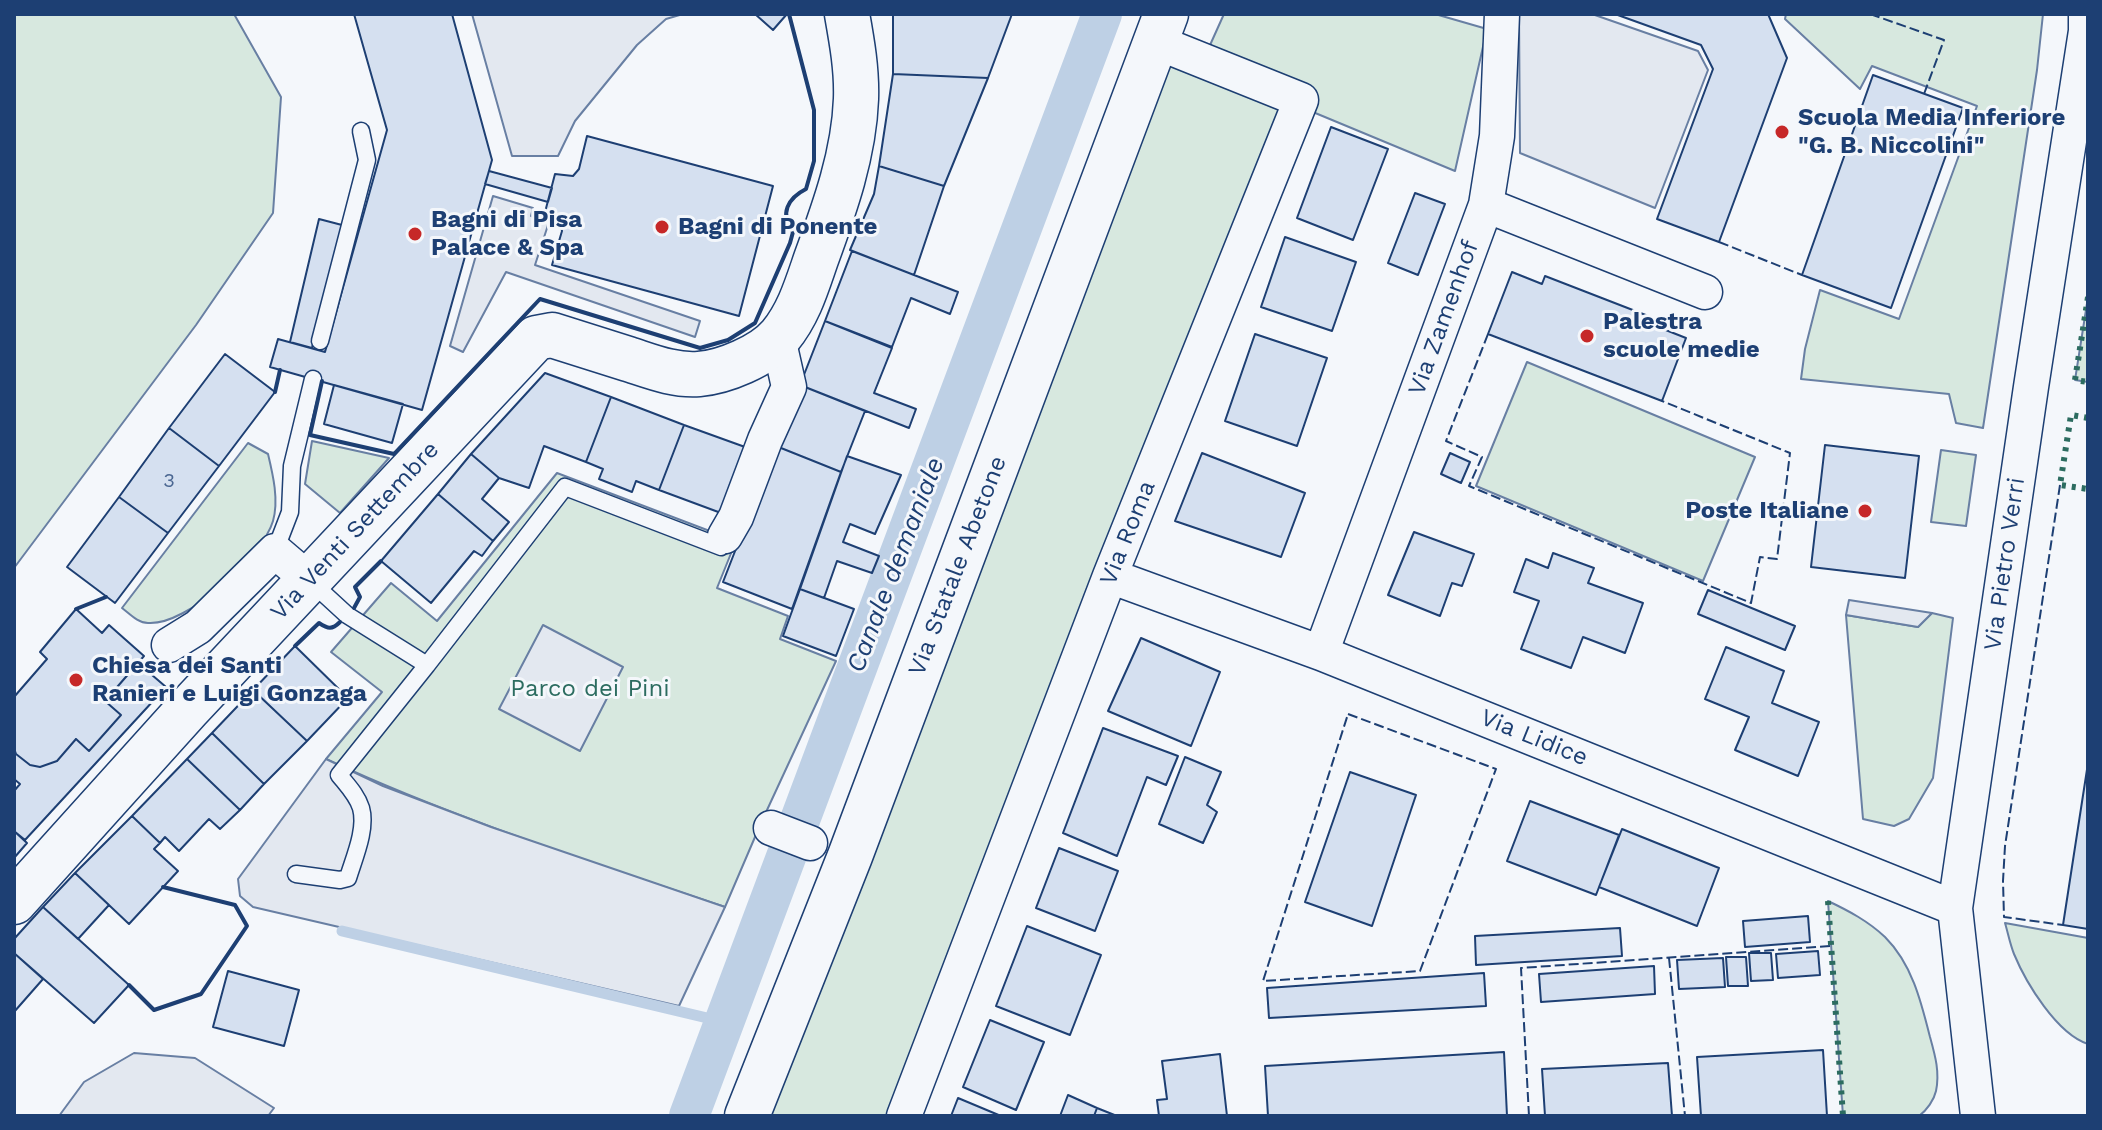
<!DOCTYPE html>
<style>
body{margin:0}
#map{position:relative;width:2102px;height:1130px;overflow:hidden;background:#f4f7fb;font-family:"Work Sans",sans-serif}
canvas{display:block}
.frame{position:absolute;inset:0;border:16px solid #1d3f73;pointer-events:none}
</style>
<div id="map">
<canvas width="2102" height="1130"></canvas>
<div class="frame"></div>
</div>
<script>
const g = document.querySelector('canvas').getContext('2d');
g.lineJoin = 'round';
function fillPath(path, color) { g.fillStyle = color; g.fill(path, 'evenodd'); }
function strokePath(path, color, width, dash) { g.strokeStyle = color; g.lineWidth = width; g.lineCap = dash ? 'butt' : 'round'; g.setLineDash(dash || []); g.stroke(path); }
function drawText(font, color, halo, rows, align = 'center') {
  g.font = font + ' "Work Sans",sans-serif'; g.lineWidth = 6; g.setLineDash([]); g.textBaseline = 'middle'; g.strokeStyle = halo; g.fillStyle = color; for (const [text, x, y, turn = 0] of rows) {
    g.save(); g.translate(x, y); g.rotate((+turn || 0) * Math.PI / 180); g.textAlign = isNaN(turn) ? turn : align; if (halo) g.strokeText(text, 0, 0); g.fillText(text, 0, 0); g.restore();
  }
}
const green = new Path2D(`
 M14,14H234L281,97L273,213L196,325L14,568Z
 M1224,14H1435L1487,29L1455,171L1308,110L1206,54Z
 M1786,14H2043L2037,70L1983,428L1956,423L1949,394L1801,379L1805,349L1820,290L1899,319L1977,106L1872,66L1860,89L1785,19Z
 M1154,41L1301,100L904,1116H749Z
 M2088,297V382L2075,380Z
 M1527,362L1755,457L1703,581L1476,486Z
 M312,441L389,458L340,513L305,484Z
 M248,443L268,454C273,475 279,500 273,521C263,556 187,626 148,623C138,623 130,614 122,608Z
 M1941,450L1976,455L1966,526L1931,522Z
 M557,473L736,541L717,588L788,616L780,639L836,661L761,823L725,907C591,862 455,819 326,759L382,692L331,652L391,583L437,621Z
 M1932,613L1953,618L1933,778L1909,819L1894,826L1863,819L1846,615L1918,627Z
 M1828,901C1849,911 1868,921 1885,937C1912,964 1921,1001 1930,1037C1935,1055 1940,1072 1936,1091C1934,1100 1927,1110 1919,1116H1843Z
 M2005,923L2088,938V1044C2057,1034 2026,983 2014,954C2010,944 2008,933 2005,923Z`);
const parking = new Path2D(`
 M472,14H683L666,19L637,45L575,121L558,156H512Z
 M1519,14H1592L1698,51L1708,70L1655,208L1520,153Z
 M493,196L533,208L531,216L549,222L535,265L700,321L695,337L506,272L463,352L450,346Z
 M1849,600L1932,613L1918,627L1846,615Z
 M543,625L623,667L580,751L499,709Z
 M326,759L383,786L491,827L725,907L679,1006L253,907L240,896L238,879Z
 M134,1053L195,1058L274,1108L268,1116H59L84,1082Z`);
const stream = new Path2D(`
 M342,931L724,1022`);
const canal = new Path2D(`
 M689,1116L1102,14`);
const building = new Path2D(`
 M354,14H452L492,160L422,410L270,367L278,339L325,352L387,130Z
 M755,14H787L773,30Z
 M893,14H1012L988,78L893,74Z
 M1615,14H1768L1787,58L1719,242L1657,219L1713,69L1701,45Z
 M893,74L988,78L944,186L879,166Z
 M1873,75L1963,108L1891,308L1802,275Z
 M1331,127L1388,149L1353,240L1297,218Z
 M587,136L773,186L739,316L552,265L562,231L560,222L544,216L555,174L573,176L579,169Z
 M879,166L944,186L914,275L850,250L874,194Z
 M489,171L552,188L548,202L485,184Z
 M1415,193L1445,204L1418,275L1388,263Z
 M319,219L342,225L312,348L290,342Z
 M1285,237L1356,262L1332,331L1261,307Z
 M852,251L958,292L950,314L911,298L892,347L825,321Z
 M1512,272L1542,284L1545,276L1656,319L1653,325L1686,338L1662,401L1488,334Z
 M825,321L892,348L874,393L916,409L909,428L800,385Z
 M1255,334L1327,358L1297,446L1225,421Z
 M225,354L275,392L219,466L169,428Z
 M545,373L611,397L586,462L544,446L529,488L499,478L471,454Z
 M334,385L403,404L392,443L324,424Z
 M800,385L865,411L841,472L776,446Z
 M611,397L684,425L659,490L636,481L632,492L599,479L603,469L586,462Z
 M684,425L745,447L721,513L659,490Z
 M169,428L219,466L168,533L119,497Z
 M1825,445L1919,456L1905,578L1811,567Z
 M776,446L841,472L792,609L723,582Z
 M1202,453L1305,493L1281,557L1175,521Z
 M1450,453L1470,462L1461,483L1441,474Z
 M471,454L499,478L482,499L509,522L493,541L438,494Z
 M847,456L901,475L875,534L850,524L843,542L879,556L872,573L837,561L824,598L800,589Z
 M438,494L493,541L482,556L474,551L431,603L381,561Z
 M119,497L168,533L115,603L67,567Z
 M1414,532L1474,554L1462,586L1452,583L1440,616L1388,595Z
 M1553,553L1594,568L1588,583L1643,603L1625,653L1583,637L1571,668L1521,649L1539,601L1514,592L1526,559L1548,568Z
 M800,589L854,609L836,656L783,636Z
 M1708,590L1795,626L1785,650L1698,614Z
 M76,609L102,633L109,625L144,656L105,701L121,715L89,751L76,739L57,761L40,767L30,765L16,754L14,748V697L47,659L40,652Z
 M1141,638L1220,672L1191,746L1108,711Z
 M295,646L348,698L307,741L253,690Z
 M1726,647L1784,671L1772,703L1819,722L1798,776L1735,750L1749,717L1705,699Z
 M138,663L166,687L25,840L14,831V791L20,784L14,779V748L16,754L30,765L40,767L57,761L76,739L89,751L121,715L105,701Z
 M253,690L307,741L264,784L212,733Z
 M1103,728L1178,756L1166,785L1147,777L1117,856L1063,833Z
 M212,733L264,784L240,810L187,759Z
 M1185,757L1221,772L1207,805L1217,812L1203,843L1159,824Z
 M187,759L240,810L220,829L209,819L179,851L165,837L160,843L132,816Z
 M2088,763V929L2063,925Z
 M1350,772L1416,795L1372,926L1305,902Z
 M1530,801L1619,835L1596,895L1507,861Z
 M132,816L160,843L154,849L178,871L129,924L75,873Z
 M1622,829L1719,868L1697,926L1599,887Z
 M14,831L27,843L14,858Z
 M1059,848L1118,871L1095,931L1036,908Z
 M75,873L109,905L78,939L43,907Z
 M43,907L129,985L94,1023L14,953V939Z
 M1808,916L1810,942L1745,947L1743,921Z
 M1027,926L1101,955L1070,1035L996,1006Z
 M1620,928L1622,956L1476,965L1475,936Z
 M1818,951L1820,975L1778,978L1776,954Z
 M14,953L43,979L14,1012Z
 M1749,953H1771L1773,980L1751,981Z
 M1726,957H1746L1748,986H1728Z
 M1723,958L1725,987L1679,989L1677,960Z
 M1654,966L1655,994L1541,1002L1539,974Z
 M228,971L299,990L284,1046L213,1027Z
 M1484,973L1486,1006L1269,1018L1267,988Z
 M990,1020L1044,1042L1016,1110L963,1087Z
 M1823,1050L1827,1116H1701L1697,1057Z
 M1504,1052L1507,1116H1268L1265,1066Z
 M1220,1054L1227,1116H1159L1157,1100L1167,1099L1162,1061Z
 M1668,1063L1672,1116H1545L1542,1069Z
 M1068,1095L1097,1108L1094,1116H1060Z
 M958,1098L1001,1116H951Z
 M1097,1108L1117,1116H1094Z`);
const lane = new Path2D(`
 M320,341L367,160L361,131
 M275,551L290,512L292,466L313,379
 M427,665L565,487L721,547
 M296,874L340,880L348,878C354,858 367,829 361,808C357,795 347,785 339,775L427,665L347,615L310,581`);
const street = new Path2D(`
 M1486,205L1497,136L1502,14
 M725,536L736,517L765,440L789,387L778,338
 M1110,576L1321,653L1955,908
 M169,645L198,627L275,551L309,580
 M1321,653L1486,205L1705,292
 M771,828L810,843
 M904,1116L1110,576L1301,100L1154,41
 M1978,1116L1955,908L2031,387L2086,31V14`);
const secondary = new Path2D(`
 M14,902L188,709L536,338L552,335C577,343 602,351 628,359C650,366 674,376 699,374C724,372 763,356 780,336C799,313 807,285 816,259C835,207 854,154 856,99C857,70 852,42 847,14
 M747,1116L850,856L1166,14`);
const hedge = new Path2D(`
 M2088,297L2075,380L2088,382
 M2088,418L2071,415L2060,485L2088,489
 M1828,901L1843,1116`);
const fence = new Path2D(`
 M1870,14L1944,40L1924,94
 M1719,242L1802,275
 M1488,334L1446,441L1482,457L1469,486L1751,603L1760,557L1777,559L1790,453L1662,401
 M2060,485L2005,846L2003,881L2004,917L2063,925
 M1348,714L1496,769L1420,971L1263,981Z
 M1669,958L1685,1116
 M1529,1116L1521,968L1831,946`);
const wall = new Path2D(`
 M322,381L310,435L394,454L540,299L700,348L728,340L755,323L790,243L793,232C779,214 788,198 806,189L814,161V110L789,14
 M275,392L280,370
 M354,608L360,597L355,587L381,561
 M76,609L106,597
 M295,646L319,623C328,629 332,630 340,622
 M129,985L154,1010L201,994L247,926L235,905L163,887`);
const markers = [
 [1782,132,8,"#c62828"],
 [662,227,8,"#c62828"],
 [415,234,8,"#c62828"],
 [1587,336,8,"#c62828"],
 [1865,511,8,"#c62828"],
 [76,680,8,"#c62828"]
];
const numberNames = [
 ["3",169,481]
];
const poiNames = [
 ["Scuola Media Inferiore",1798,118],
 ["\"G. B. Niccolini\"",1798,146],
 ["Bagni di Pisa",431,220],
 ["Palace & Spa",431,248],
 ["Bagni di Ponente",678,227],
 ["Palestra",1603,322],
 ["scuole medie",1603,350],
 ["Poste Italiane",1849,511,"right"],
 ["Chiesa dei Santi",92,666],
 ["Ranieri e Luigi Gonzaga",92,694]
];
const streetNames = [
 ["Via Zamenhof",1444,318,-70],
 ["Via Venti Settembre",355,531,-47],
 ["Via Roma",1128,533,-68],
 ["Via Pietro Verri",2005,564,-82],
 ["Via Statale Abetone",958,566,-69],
 ["Via Lidice",1534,738,22]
];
const parkNames = [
 ["Parco dei Pini",590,689]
];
const waterNames = [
 ["Canale demaniale",896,565,-69]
];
fillPath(green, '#d7e8df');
strokePath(green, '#687fa3', 2);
fillPath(parking, '#e3e8f0');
strokePath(parking, '#687fa3', 2);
strokePath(stream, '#bed0e5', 11);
strokePath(canal, '#bed0e5', 40);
fillPath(building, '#d5e0f0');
strokePath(building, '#1d3f73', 2);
strokePath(lane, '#1d3f73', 19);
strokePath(street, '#1d3f73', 37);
strokePath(secondary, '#1d3f73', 47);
strokePath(lane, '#f4f7fb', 16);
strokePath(street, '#f4f7fb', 34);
strokePath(secondary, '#f4f7fb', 44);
strokePath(hedge, '#2c6c60', 6, [4, 6]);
strokePath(fence, '#1d3f73', 2, [10, 4]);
strokePath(wall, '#1d3f73', 4);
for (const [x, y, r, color] of markers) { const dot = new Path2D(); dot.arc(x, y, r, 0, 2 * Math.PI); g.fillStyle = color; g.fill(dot); strokePath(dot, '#f4f7fb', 3); }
drawText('20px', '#4b6792', null, numberNames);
drawText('bold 24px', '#1d3f73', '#f4f7fb', poiNames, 'left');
drawText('24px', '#1d3f73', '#f4f7fb', streetNames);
drawText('24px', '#2c6c60', '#f4f7fb', parkNames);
drawText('italic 26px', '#1d3f73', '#f4f7fb', waterNames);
</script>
